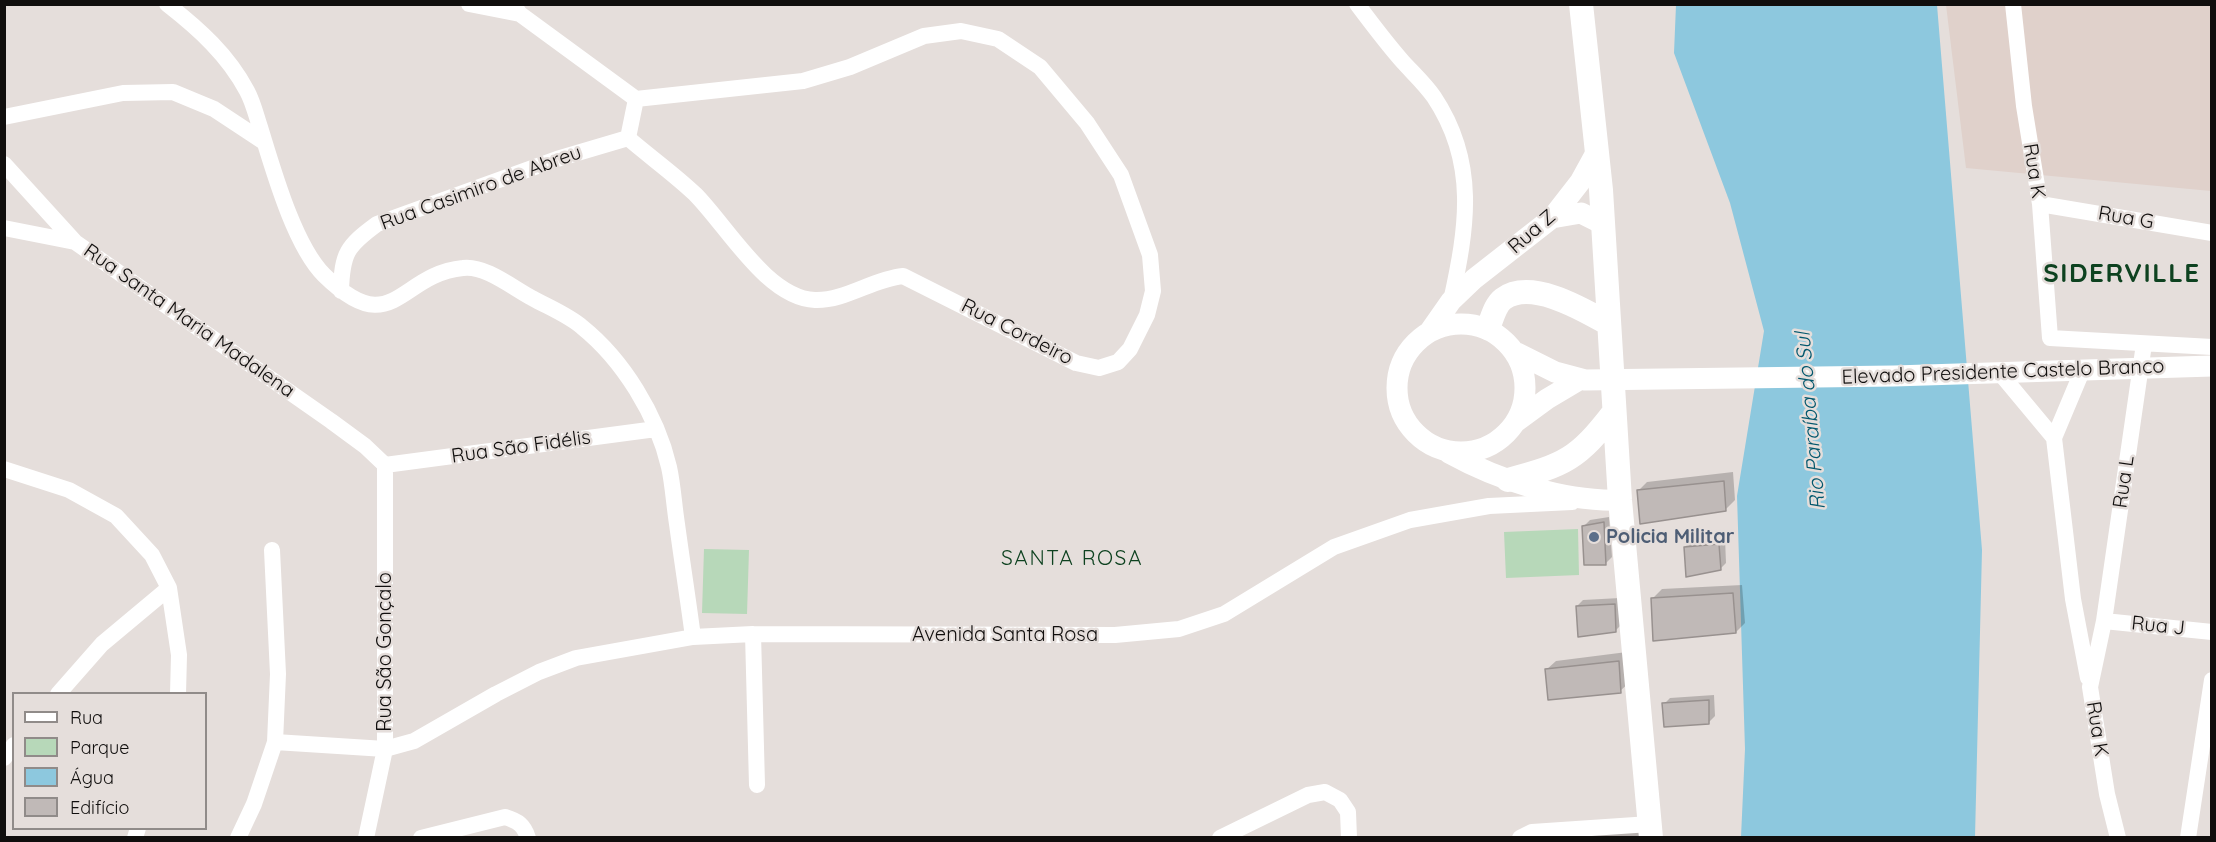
<!DOCTYPE html>
<meta charset="utf-8">
<style>
body{margin:0}
#map{position:relative;width:2216px;height:842px;overflow:hidden;background:#e5dedb;font-family:Quicksand,sans-serif}
canvas{display:block}
.frame{position:absolute;inset:0;border:6px solid #100e0d;pointer-events:none}
.legend{position:absolute;left:12px;top:692px;width:195px;height:138px;box-sizing:border-box;background:#e5dedb;border:2px solid #908b89;margin:0;padding:8px 10px;list-style:none;font-size:18px;color:#100e0d}
.legend li{display:flex;align-items:center;gap:12px;height:30px}
.legend b{width:30px;border:2px solid #908b89}
</style>
<div id="map">
<canvas width="2216" height="842"></canvas>
<div class="frame"></div>
<ul class="legend">
<li><b style="height:8px;background:#fff"></b>Rua</li>
<li><b style="height:16px;background:#b7d8b9"></b>Parque</li>
<li><b style="height:16px;background:#8dc8de"></b>Água</li>
<li><b style="height:16px;background:#c0b9b7"></b>Edifício</li>
</ul>
</div>
<script>
const g = document.querySelector('canvas').getContext('2d');
g.lineJoin = 'round';
function fillPath(path, color) { g.fillStyle = color; g.fill(path, 'evenodd'); }
function strokePath(path, color, width, dash) { g.strokeStyle = color; g.lineWidth = width; g.lineCap = dash ? 'butt' : 'round'; g.setLineDash(dash || []); g.stroke(path); }
function drawText(font, color, halo, rows, align = 'center') {
  g.font = font + ' Quicksand,sans-serif'; g.lineWidth = 5; g.setLineDash([]); g.textBaseline = 'middle'; g.strokeStyle = halo; g.fillStyle = color; for (const [text, x, y, turn = 0] of rows) {
    g.save(); g.translate(x, y); g.rotate((+turn || 0) * Math.PI / 180); g.textAlign = isNaN(turn) ? turn : align; if (halo) g.strokeText(text, 0, 0); g.fillText(text, 0, 0); g.restore();
  }
}
const built = new Path2D(`
 M1946,5H2211V191L1966,168Z`);
const green = new Path2D(`
 M1578,529L1579,575L1506,578L1504,532Z
 M704,549L749,550L747,614L702,613Z`);
const water = new Path2D(`
 M1676,5H1937L1982,550L1975,837H1741L1745,749L1737,496L1764,331L1730,203L1674,53Z`);
const shadow = new Path2D(`
 M1733,472L1735,500L1726,509L1638,491L1647,482Z
 M1609,517L1612,557L1606,563L1584,526L1590,520Z
 M1725,538L1726,563L1720,569L1685,547L1691,541Z
 M1742,585L1745,623L1736,632L1653,598L1662,589Z
 M1620,598L1621,625L1615,631L1577,606L1583,600Z
 M1627,652L1630,682L1620,691L1546,670L1556,661Z
 M1714,695L1715,716L1709,722L1664,704L1670,698Z
 M1643,825L1644,838H1568Z`);
const building = new Path2D(`
 M1724,481L1726,511L1640,524L1637,490Z
 M1604,522L1606,565H1584L1582,526Z
 M1719,544L1721,570L1686,577L1684,547Z
 M1733,593L1736,633L1653,641L1651,598Z
 M1615,604L1616,632L1578,637L1576,606Z
 M1619,661L1621,693L1548,700L1545,669Z
 M1709,700V724L1664,727L1662,703Z`);
const minor = new Path2D(`
 M167,4C199,29 228,55 247,91C253,102 256,115 260,127C273,169 294,245 324,275C393,343 399,274 463,268C485,265 513,288 532,298C548,307 568,315 582,327C623,360 657,415 669,467C673,485 674,505 677,524C682,561 688,599 693,637
 M469,4L520,14
 M513,4L520,14L636,99L803,81L850,67L924,36L961,31L998,39L1040,67L1087,123L1121,175L1150,255L1153,291L1147,315L1130,349L1118,362L1099,368L1076,363L903,276C873,279 845,301 815,300C767,298 727,226 695,194C674,174 650,157 628,138
 M1357,4C1372,24 1387,44 1403,62C1413,73 1425,84 1434,97C1478,163 1467,228 1451,301
 M2013,4L2024,106L2040,204L2050,338L2212,347
 M4,117L123,93L173,92L214,109L264,142
 M628,138L636,99
 M4,164L75,242L331,421L365,446L385,465
 M2040,204L2212,233
 M4,228L75,242
 M341,291C342,253 347,246 377,224L557,159L628,138
 M2083,369L2054,438L2073,599L2088,678
 M1999,372L2054,438
 M385,465L656,429
 M4,469L69,490L116,516L152,555L169,588L179,655L178,694
 M2104,621L2212,632
 M753,634L757,785
 M58,694L102,644L169,588
 M275,742L385,749L414,741L496,694L539,672L576,658L693,637L753,634L1115,635L1179,629L1224,614L1334,547L1410,520L1489,506L1572,502
 M4,758L14,745
 M135,838L138,828
 M238,838L254,804L275,742L278,674L272,550
 M366,838L385,749V465
 M421,838L505,817C518,821 524,825 528,838
 M1220,838L1308,795L1325,792L1340,800L1348,812L1349,838
 M1520,838L1532,832L1650,824
 M2118,838L2107,794L2090,687L2104,621L2144,344
 M2188,838L2212,680`);
const tertiary = new Path2D(`
 M1552,218L1581,213L1603,224
 M1397 388a64 64 0 1 1 128 0a64 64 0 1 1-128 0Z
 M1430,331L1451,301L1474,279L1552,218L1580,182L1597,151
 M1517,353L1555,372L1585,380L1894,376L2212,366
 M1517,421L1547,399L1579,380
 M1449,453C1498,480 1564,502 1620,500`);
const secondary = new Path2D(`
 M1581,4L1601,190L1620,500L1651,838
 M1488,328C1492,319 1495,305 1503,299C1531,278 1584,310 1609,324
 M1508,480C1565,465 1578,459 1614,412`);
const markers = [
 [1594,537,6,"#5c6f8a"]
];
const streetNames = [
 ["Rua K",2034,171,81],
 ["Rua Casimiro de Abreu",481,188,-20],
 ["Rua G",2126,218,10],
 ["Rua Z",1532,232,-41],
 ["Rua Santa Maria Madalena",189,321,35],
 ["Rua Cordeiro",1017,332,27],
 ["Elevado Presidente Castelo Branco",2003,372,-2],
 ["Rua São Fidélis",521,447,-8],
 ["Rua L",2124,482,-82],
 ["Rua J",2158,626,6],
 ["Avenida Santa Rosa",1005,635],
 ["Rua São Gonçalo",385,652,-90],
 ["Rua K",2097,729,81]
];
const serviceNames = [
 ["Policia Militar",1606,537]
];
const waterNames = [
 ["Rio Paraíba do Sul",1811,421,-95]
];
const neighbourhoodNames = [
 ["SANTA ROSA",1072,559]
];
const districtNames = [
 ["SIDERVILLE",2122,274]
];
fillPath(built, '#e0d1cb');
fillPath(green, '#b7d8b9');
fillPath(water, '#8dc8de');
fillPath(shadow, '#0003');
fillPath(building, '#c0b9b7');
strokePath(building, '#98918f', 1.5);
strokePath(minor, '#fff', 16);
strokePath(tertiary, '#fff', 21);
strokePath(secondary, '#fff', 24);
for (const [x, y, r, color] of markers) { const dot = new Path2D(); dot.arc(x, y, r, 0, 2 * Math.PI); g.fillStyle = color; g.fill(dot); strokePath(dot, '#e5dedb', 2); }
drawText('20px', '#100e0d', '#e5dedb', streetNames);
drawText('bold 20px', '#4e5e75', '#e5dedb', serviceNames, 'left');
drawText('italic 21px', '#02576d', '#e5dedb', waterNames);
g.letterSpacing = '1.5px';
drawText('21px', '#0e4220', '#e5dedb', neighbourhoodNames);
g.letterSpacing = '0px';
g.letterSpacing = '1.5px';
drawText('bold 26px', '#0e4220', '#e5dedb', districtNames);
g.letterSpacing = '0px';
</script>
